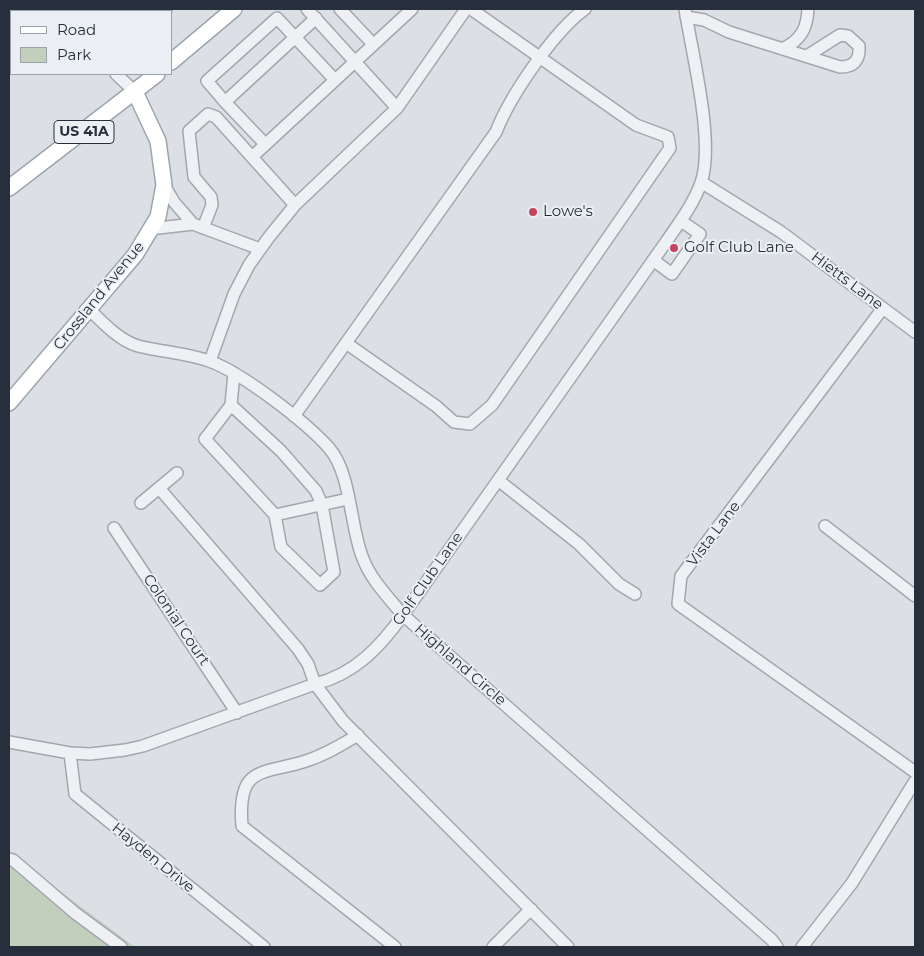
<!DOCTYPE html>
<style>
body{margin:0}
#map{position:relative;width:924px;height:956px;overflow:hidden;background:#dce0e5;font-family:Montserrat,sans-serif}
canvas{display:block}
.frame{position:absolute;inset:0;border:10px solid #262f3b;pointer-events:none}
.legend{position:absolute;left:10px;top:10px;width:162px;height:65px;box-sizing:border-box;background:#ebeff3;border:1px solid #9ca2a9;margin:0;padding:6px 9px;list-style:none;font-size:15px;color:#262f3b}
.legend li{display:flex;align-items:center;gap:10px;height:25px}
.legend b{width:25px;border:1px solid #9ca2a9}
</style>
<div id="map">
<canvas width="924" height="956"></canvas>
<div class="frame"></div>
<ul class="legend">
<li><b style="height:6px;background:#fff"></b>Road</li>
<li><b style="height:14px;background:#c2cfbd"></b>Park</li>
</ul>
</div>
<script>
const g = document.querySelector('canvas').getContext('2d');
g.lineJoin = 'round';
function fillPath(path, color) { g.fillStyle = color; g.fill(path, 'evenodd'); }
function strokePath(path, color, width, dash) { g.strokeStyle = color; g.lineWidth = width; g.lineCap = dash ? 'butt' : 'round'; g.setLineDash(dash || []); g.stroke(path); }
function drawText(font, color, halo, rows, align = 'center') {
  g.font = font + ' Montserrat,sans-serif'; g.lineWidth = 4; g.setLineDash([]); g.textBaseline = 'middle'; g.strokeStyle = halo; g.fillStyle = color; for (const [text, x, y, turn = 0] of rows) {
    g.save(); g.translate(x, y); g.rotate((+turn || 0) * Math.PI / 180); g.textAlign = isNaN(turn) ? turn : align; if (halo) g.strokeText(text, 0, 0); g.fillText(text, 0, 0); g.restore();
  }
}
const green = new Path2D(`
 M9,853L135,947H9Z`);
const minor = new Path2D(`
 M124,9L126,11
 M307,9L397,108
 M340,9L373,44
 M165,11L166,9
 M686,17L704,20L729,32L840,67C854,67 860,60 859,46L848,36L840,35L807,56
 M9,29H11
 M782,49C801,40 807,29 808,9
 M116,74L135,92
 M225,102L207,81L277,18L335,80
 M265,144L225,102L316,18
 M252,157L412,9
 M701,182L781,232L915,332
 M164,185L174,202L193,224L260,249
 M203,228L212,205L211,197L194,177L189,131L208,114L216,117L295,205
 M150,229L193,224
 M653,260L672,274L700,234L681,221
 M883,308L681,576L678,604L915,772
 M90,310C103,323 120,341 138,346C162,352 186,353 209,361C241,372 306,422 329,448C351,473 350,525 362,556C370,579 388,597 403,615L772,940L777,947
 M346,343L436,406L454,422L470,424L492,405L670,148L668,137L636,125L471,9
 M210,361L234,294L249,265L269,237L295,205L397,108L466,9
 M231,405L234,373
 M294,416L496,132C510,96 554,31 585,9
 M177,473L159,488L298,649L308,664L315,684L343,721L568,947
 M498,480L579,544L619,584L635,594
 M141,503L159,488
 M275,515L205,439L231,405L281,451L316,491L322,505L334,572L320,585L281,547L275,515L348,499
 M825,526L915,596
 M114,528L237,713
 M358,735C341,745 325,755 306,761C263,775 237,764 242,826L395,947
 M9,742L70,753L90,754L125,750L143,746L315,684C355,674 380,647 403,615L666,242C679,223 693,205 701,183C715,142 692,54 685,9
 M70,753L75,794L264,947
 M9,859L13,860L75,913L121,947
 M493,947L531,909
 M802,947L852,883L915,781`);
const major = new Path2D(`
 M171,62L234,9
 M9,188L157,74
 M9,403L135,255L158,217L164,185L158,141L135,92`);
const markers = [
 [533,212,5,"#c8435d"],
 [674,248,5,"#c8435d"]
];
const shields = [
 [84,132,60]
];
const shieldNames = [
 ["US 41A",84,132]
];
const poiNames = [
 ["Lowe's",543,212],
 ["Golf Club Lane",684,248]
];
const streetNames = [
 ["Hietts Lane",847,281,37],
 ["Crossland Avenue",99,296,-51],
 ["Vista Lane",714,534,-53],
 ["Golf Club Lane",428,579,-55],
 ["Colonial Court",176,620,56],
 ["Highland Circle",460,665,41],
 ["Hayden Drive",153,858,39]
];
fillPath(green, '#c2cfbd');
strokePath(minor, '#a2a7af', 14);
strokePath(major, '#9ba5b1', 18);
strokePath(minor, '#eef0f4', 11);
strokePath(major, '#fff', 15);
for (const [x, y, r, color] of markers) { const dot = new Path2D(); dot.arc(x, y, r, 0, 2 * Math.PI); g.fillStyle = color; g.fill(dot); strokePath(dot, '#ebeff3', 2); }
for (const [x, y, w] of shields) { const box = new Path2D(); box.roundRect(x - w / 2, y - 11.5, w, 23, 4); g.fillStyle = '#ebeff3'; g.fill(box); strokePath(box, '#262f3b', 1); }
drawText('bold 14px', '#262f3b', null, shieldNames);
drawText('15px', '#262f3b', '#ebeff3', poiNames, 'left');
drawText('15px', '#262f3b', '#ebeff3', streetNames);
</script>
